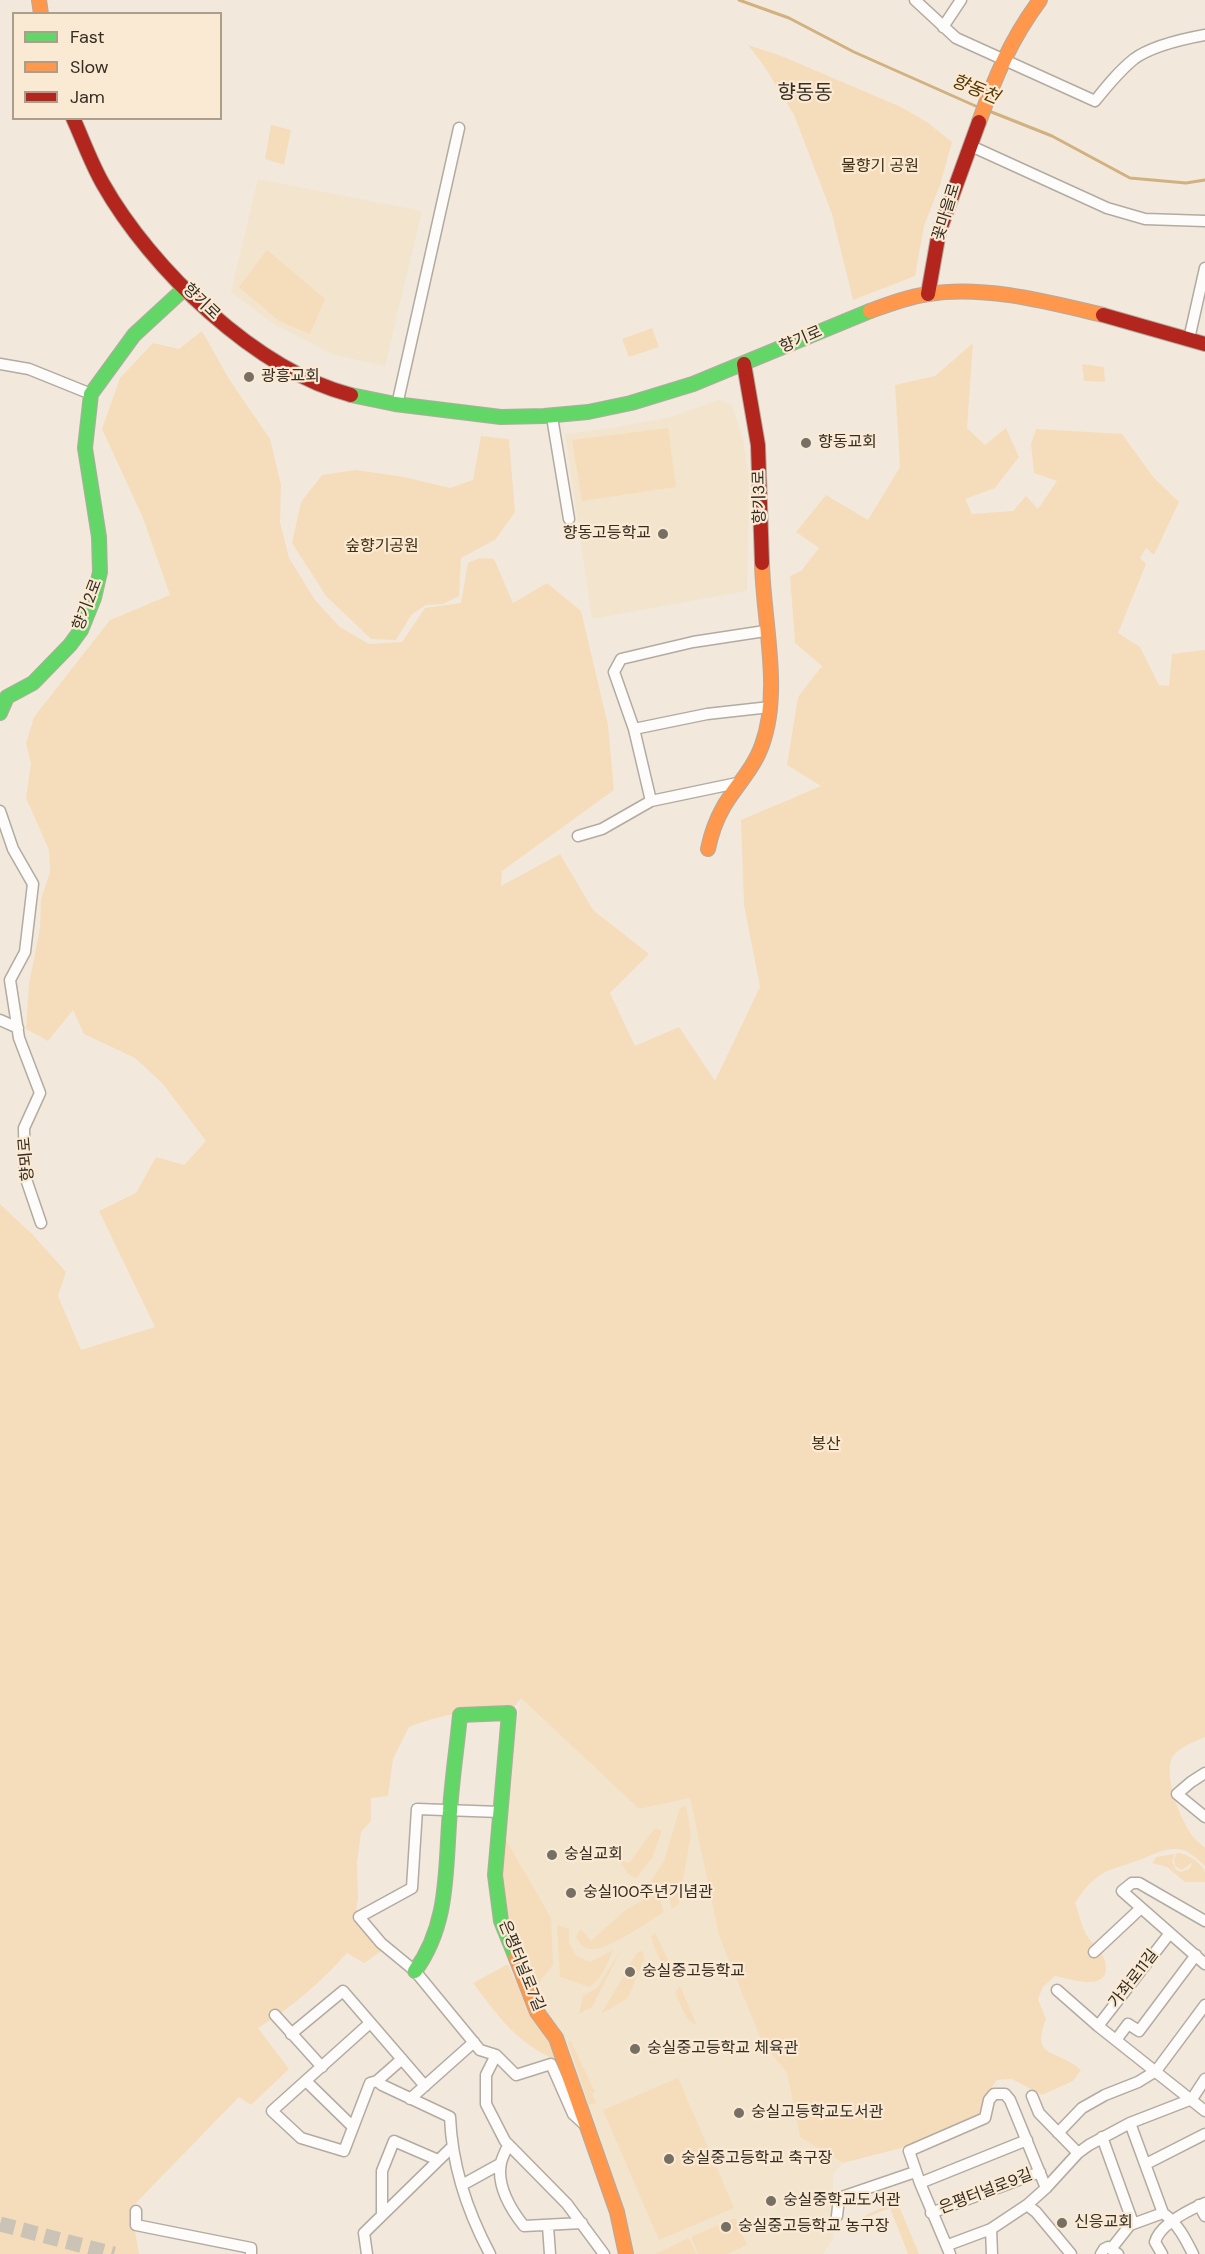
<!DOCTYPE html>
<meta charset="utf-8">
<style>
body{margin:0}
#map{position:relative;width:1205px;height:2254px;overflow:hidden;background:#f2e9dc;font-family:"DM Sans",sans-serif}
canvas{display:block}
.legend{position:absolute;left:12px;top:12px;width:210px;height:108px;box-sizing:border-box;background:#fbead3;border:2px solid #ab9e8d;margin:0;padding:8px 10px;list-style:none;font-size:18px;color:#332d24}
.legend li{display:flex;align-items:center;gap:12px;height:30px}
.legend b{width:30px;border:2px solid #ab9e8d}
</style>
<div id="map">
<canvas width="1205" height="2254"></canvas>
<ul class="legend">
<li><b style="height:8px;background:#63d668"></b>Fast</li>
<li><b style="height:8px;background:#ff974d"></b>Slow</li>
<li><b style="height:8px;background:#b3261e"></b>Jam</li>
</ul>
</div>
<script>
const g = document.querySelector('canvas').getContext('2d');
g.lineJoin = 'round';
function fillPath(path, color) { g.fillStyle = color; g.fill(path, 'evenodd'); }
function strokePath(path, color, width, dash) { g.strokeStyle = color; g.lineWidth = width; g.lineCap = dash ? 'butt' : 'round'; g.setLineDash(dash || []); g.stroke(path); }
function drawText(font, color, halo, rows, align = 'center') {
  g.font = font + ' "DM Sans","Noto Sans KR",sans-serif'; g.lineWidth = 4.5; g.setLineDash([]); g.textBaseline = 'middle'; g.strokeStyle = halo; g.fillStyle = color; for (const [text, x, y, turn = 0] of rows) {
    g.save(); g.translate(x, y); g.rotate((+turn || 0) * Math.PI / 180); g.textAlign = isNaN(turn) ? turn : align; if (halo) g.strokeText(text, 0, 0); g.fillText(text, 0, 0); g.restore();
  }
}
const built = new Path2D(`
 M258,179L422,211L385,366L334,355L274,324L231,292Z
 M718,400L732,405L743,440L749,477L747,591L592,619L565,434L612,428L671,417Z
 M521,1697L639,1809L690,1798L719,1936L762,2042L787,2073L800,2137L843,2163L833,2174V2217L830,2223L834,2225L833,2239L823,2254H632L622,2209L624,2207L567,2044L538,2001L501,1819Z`);
const green = new Path2D(`
 M748,45L779,55L901,107L927,122L952,142L940,185L924,226L915,276L853,300L832,214L794,115L766,69Z
 M271,125L291,130L284,165L265,159Z
 M267,250L325,299L310,334L279,321L239,287Z
 M652,328L659,347L629,357L622,339Z
 M202,331L229,379L270,439L281,485L280,522L289,558L315,600L340,627L369,644L402,642L425,608L461,603L468,563L480,558L494,559L513,603L547,583L581,611L608,725L614,790L502,871L501,886L560,854L593,910L649,954L610,993L635,1046L679,1027L715,1081L760,987L744,905L741,820L821,786L787,765L798,697L822,666L795,643L790,576L801,571L819,548L796,532L826,495L868,520L900,467L895,385L935,376L973,343L967,428L985,445L1006,428L1019,457L995,488L965,499L972,514L1013,511L1026,496L1038,509L1057,481L1034,473L1031,444L1036,429L1122,434L1154,478L1179,502L1154,555L1146,548L1140,558L1146,564L1118,633L1140,647L1159,685L1169,686L1172,654L1205,650V1737C1194,1742 1176,1748 1171,1760C1165,1780 1180,1819 1192,1835C1195,1840 1201,1844 1205,1848V1866C1197,1859 1189,1850 1178,1849C1165,1848 1154,1854 1142,1859C1107,1872 1098,1868 1075,1903C1079,1913 1081,1925 1086,1934C1091,1943 1102,1950 1105,1961C1113,1994 1070,1979 1055,1976L1043,1987L1038,1999L1046,2019C1030,2061 1058,2048 1081,2070L1073,2081L1042,2095L1012,2079L997,2080L984,2098L979,2115L909,2146L843,2163L800,2137L787,2073L762,2042L719,1936L690,1798L639,1809L521,1698L512,1711C471,1711 448,1712 409,1727L393,1759L388,1796L371,1798V1821L361,1832L357,1864L358,1898L355,1919L383,1950L364,1963L347,1953C321,1982 291,2008 258,2028L289,2069L251,2105L239,2097L131,2208L139,2254H0V1204L33,1235L66,1272L58,1296L81,1350L155,1327L99,1211L136,1193L156,1157L184,1165L206,1141L163,1084L135,1058L84,1034L73,1010L48,1041L26,1029L29,984L40,928L41,899L50,872L49,850L26,798L31,764L26,743L34,717L110,620L170,595L143,518L102,429L120,378L153,343L179,349Z
 M1082,364L1104,367L1105,382L1084,381Z
 M668,428L676,487L582,501L572,440Z
 M481,436L509,439L515,512L495,540L461,558L459,596L443,604L426,605L412,614L396,640L371,639L326,596L292,543L301,502L322,475L356,470L404,477L450,488L473,480Z
 M686,1806L691,1834L679,1903L672,1909L668,1892L658,1887L644,1892L664,1861L680,1808Z
 M655,1828L662,1831L652,1858L636,1878L628,1874L619,1860L629,1863Z
 M502,1833L551,1918L553,1965L541,1980L534,1999L505,1922L497,1872Z
 M1177,1853C1186,1853 1202,1863 1205,1872C1205,1875 1205,1879 1205,1882H1185L1167,1867L1152,1863L1156,1857L1175,1854L1172,1861L1176,1870L1181,1872L1189,1869L1193,1862L1182,1870L1175,1866L1174,1859Z
 M657,1893L661,1897V1904L664,1912C647,1922 608,1951 590,1949C582,1948 579,1942 576,1937L581,1929L591,1941L627,1909Z
 M557,1925L569,1929V1942L575,1955L590,1962L613,1950C607,1965 603,1978 589,1987L560,1977Z
 M655,1933L673,1971H671L663,1967L652,1942L653,1940L651,1937Z
 M621,1950L592,2007L579,2014L583,1996L597,1988Z
 M641,1951L643,1952L644,1959L628,1998L601,2014L637,1953Z
 M508,1964L535,2023L552,2043L561,2062C517,2044 501,2020 473,1983Z
 M680,1986L696,2023L694,2024L687,2019L675,1993Z
 M570,2040L595,2092L592,2093L596,2103L589,2105L568,2042Z
 M678,2078L734,2208L659,2240L603,2110Z
 M897,2201L919,2254H908L890,2208L858,2221L868,2214Z
 M735,2218L747,2245L727,2254H698L691,2237Z
 M689,2238L696,2254H655Z`);
const stream = new Path2D(`
 M739,0L789,18L854,52L980,108
 M989,111L1052,136L1130,178L1186,183L1205,180`);
const secondaryTunnel = new Path2D(`
 M0,2224L114,2254`);
const street = new Path2D(`
 M915,0L956,38L1095,101C1107,86 1119,71 1134,59C1152,46 1183,39 1205,35
 M943,27L961,0
 M971,146L1107,208L1145,219L1205,221
 M1189,339L1205,268
 M0,364L29,369L91,394
 M397,405L459,128
 M552,417L569,519
 M634,729L707,714L770,707
 M742,782L651,801L634,729L614,672L621,659L693,642L765,631
 M0,811L13,849L33,884L25,952L10,980L19,1038L40,1093L24,1128L25,1176L41,1223
 M578,836L602,829L651,801
 M0,1020L18,1028
 M1205,1773L1191,1782L1177,1794L1205,1817
 M500,1812L417,1809L412,1888L359,1917L381,1943L415,1971L480,2050L496,2055L516,2075L551,2064L573,2114L585,2125
 M1205,1921L1139,1883H1132L1122,1891L1205,1964
 M1094,1952L1141,1908
 M1057,1990L1098,2026L1205,2111
 M275,2015L322,2067
 M370,2023L272,2111L301,2138L344,2151L370,2083L377,2081L402,2059
 M1098,2026L1170,1933
 M291,2034L343,1991L425,2086
 M1116,2040L1128,2024L1139,2031L1196,1955
 M496,2055L486,2075V2104L505,2141L567,2204L604,2254
 M306,2081L353,2127
 M377,2081L382,2085L450,2117C452,2165 467,2211 490,2254
 M1032,2096L1039,2113L1078,2153
 M410,2099L474,2042
 M1192,2099L1205,2079
 M1130,2123L1163,2213C1178,2224 1185,2238 1193,2254
 M1058,2133L1082,2108L1105,2095L1138,2082L1156,2071L1205,2005
 M1102,2137L1133,2223
 M508,2145C506,2151 502,2157 501,2163C496,2185 511,2210 524,2226L582,2223
 M1146,2164L1205,2134
 M920,2183L1027,2140
 M462,2185L500,2164
 M1027,2205L1036,2212L1071,2254
 M1199,2205L1205,2216
 M136,2211V2225L251,2248V2254
 M931,2213L1040,2172
 M382,2214V2171L394,2141L438,2160
 M837,2216L839,2198L915,2172
 M548,2226L550,2254
 M991,2229L992,2254
 M948,2245L991,2229L1027,2205L1046,2188L1078,2153L1089,2145L1130,2123L1192,2099
 M1111,2249L1130,2225L1163,2213
 M367,2254L364,2233L451,2148
 M950,2254L920,2183L909,2151L985,2118L989,2100L994,2094H1005L1010,2100L1046,2188
 M1101,2254L1104,2249L1108,2247L1118,2254
 M1162,2254L1155,2242C1160,2224 1189,2210 1205,2203`);
const fast = new Path2D(`
 M351,395L395,404L501,417L544,416L588,412L631,403L693,384L870,311
 M0,713L7,697L33,683L70,645L81,630L94,598L100,572L99,537L85,448L91,394L134,335L185,288
 M415,1971C450,1923 445,1868 450,1811C452,1779 457,1747 460,1715L509,1713L495,1875L501,1921L516,1958`);
const slow = new Path2D(`
 M39,0L41,14
 M979,122C995,77 1011,39 1040,0
 M870,311C889,304 908,297 928,294C985,285 1048,302 1103,315
 M708,849C711,834 716,820 724,806C736,786 754,768 762,745C782,691 763,619 762,563
 M516,1958L537,2012L556,2038L617,2212L626,2254`);
const jam = new Path2D(`
 M73,118C83,140 91,163 103,184C151,269 256,370 351,395
 M928,294L939,232L979,122
 M1103,315L1205,344
 M744,364L758,445L762,563`);
const markers = [
 [249,377,6,"#766f64"],
 [806,443,6,"#766f64"],
 [663,534,6,"#766f64"],
 [552,1855,6,"#766f64"],
 [571,1893,6,"#766f64"],
 [630,1972,6,"#766f64"],
 [635,2049,6,"#766f64"],
 [739,2113,6,"#766f64"],
 [669,2159,6,"#766f64"],
 [771,2201,6,"#766f64"],
 [1062,2223,6,"#766f64"],
 [726,2227,6,"#766f64"]
];
const parkNames = [
 ["물향기 공원",880,167],
 ["숲향기공원",382,547],
 ["봉산",826,1445]
];
const streetNames = [
 ["꽃마을로",947,212,-73],
 ["향기로",201,302,44],
 ["향기로",801,340,-23],
 ["향기3로",760,497,-91],
 ["향기2로",88,605,-69],
 ["향뫼로",27,1159,-95],
 ["은평터널로7길",521,1966,68],
 ["가좌로11길",1134,1979,-52],
 ["은평터널로9길",986,2192,-21]
];
const poiNames = [
 ["광흥교회",261,377],
 ["향동교회",818,443],
 ["향동고등학교",651,534,"right"],
 ["숭실교회",564,1855],
 ["숭실100주년기념관",583,1893],
 ["숭실중고등학교",642,1972],
 ["숭실중고등학교 체육관",647,2049],
 ["숭실고등학교도서관",751,2113],
 ["숭실중고등학교 축구장",681,2159],
 ["숭실중학교도서관",783,2201],
 ["신응교회",1074,2223],
 ["숭실중고등학교 농구장",738,2227]
];
const waterNames = [
 ["향동천",975,90,22]
];
const quarterNames = [
 ["향동동",805,94]
];
fillPath(built, '#f3e4cd');
fillPath(green, '#f5ddbc');
strokePath(stream, '#d2b180', 3);
strokePath(secondaryTunnel, '#ccc3b7', 15, [15, 8]);
strokePath(street, '#b2aba1', 13);
strokePath(fast, '#b2aba1', 16);
strokePath(slow, '#b2aba1', 16);
strokePath(jam, '#b2aba1', 16);
strokePath(street, '#fdfcfa', 10);
strokePath(fast, '#63d668', 14);
strokePath(slow, '#ff974d', 14);
strokePath(jam, '#b3261e', 14);
for (const [x, y, r, color] of markers) { const dot = new Path2D(); dot.arc(x, y, r, 0, 2 * Math.PI); g.fillStyle = color; g.fill(dot); strokePath(dot, '#fbead3', 2); }
drawText('16px', '#422f12', '#fbead3', parkNames);
drawText('16px', '#332d24', '#fbead3', streetNames);
drawText('16px', '#332d24', '#fbead3', poiNames, 'left');
drawText('italic 18px', '#573a03', '#fbead3', waterNames);
drawText('20px', '#332d24', '#fbead3', quarterNames);
</script>
